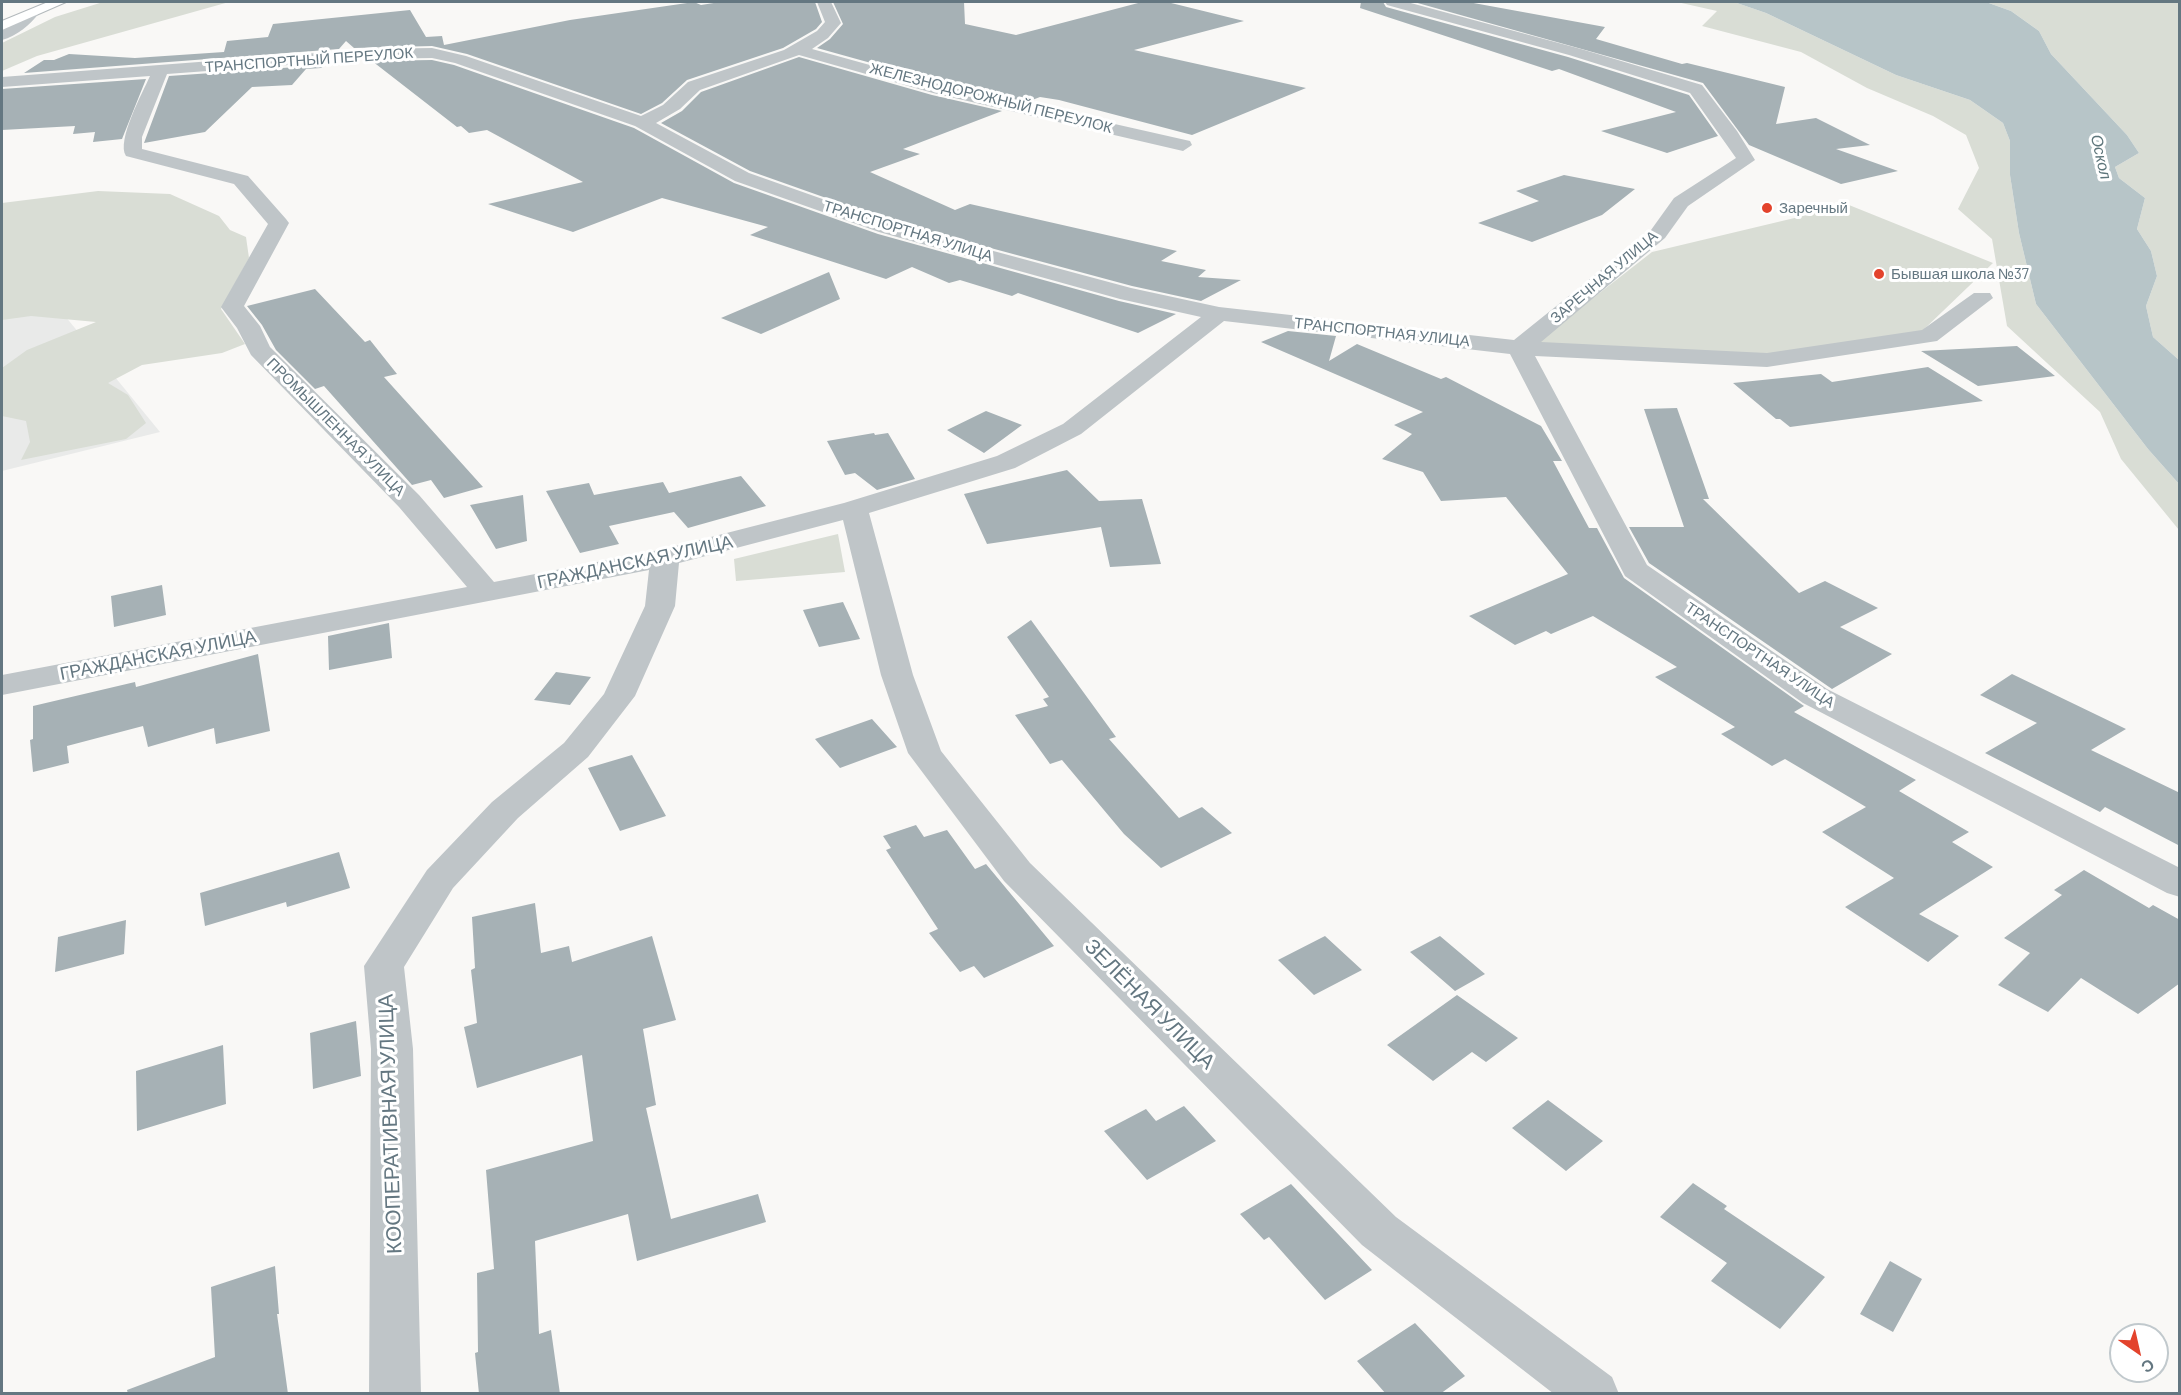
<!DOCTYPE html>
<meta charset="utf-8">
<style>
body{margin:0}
#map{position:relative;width:2181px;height:1395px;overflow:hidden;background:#f9f8f6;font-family:Barlow,sans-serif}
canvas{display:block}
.frame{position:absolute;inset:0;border:3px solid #647781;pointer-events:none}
.north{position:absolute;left:2109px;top:1323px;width:60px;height:60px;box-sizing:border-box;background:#fff;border:2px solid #c1c9cd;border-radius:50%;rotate:146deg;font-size:16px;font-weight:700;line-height:24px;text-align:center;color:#647781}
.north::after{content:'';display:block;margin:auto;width:21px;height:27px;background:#e3432c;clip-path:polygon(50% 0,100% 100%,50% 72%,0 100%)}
</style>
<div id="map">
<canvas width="2181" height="1395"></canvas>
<div class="frame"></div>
<div class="north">С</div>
</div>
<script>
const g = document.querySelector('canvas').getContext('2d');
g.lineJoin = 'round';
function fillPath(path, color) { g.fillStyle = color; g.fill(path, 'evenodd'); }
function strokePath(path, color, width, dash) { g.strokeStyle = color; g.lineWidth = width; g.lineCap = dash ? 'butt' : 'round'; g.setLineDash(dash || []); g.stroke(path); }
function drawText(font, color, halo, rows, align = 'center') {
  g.font = font + ' Barlow,sans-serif'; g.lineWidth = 6; g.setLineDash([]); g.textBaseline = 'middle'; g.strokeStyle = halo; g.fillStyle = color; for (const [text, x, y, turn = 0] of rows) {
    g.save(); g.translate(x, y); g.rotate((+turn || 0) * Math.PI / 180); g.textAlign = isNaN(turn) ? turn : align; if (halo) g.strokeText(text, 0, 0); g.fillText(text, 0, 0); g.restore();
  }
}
const built = new Path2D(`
 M2,239L160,432L2,471Z`);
const green = new Path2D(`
 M103,2H229L37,56L2,71V43L55,17Z
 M1677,2H1734L1766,13L1896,75L1970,100L2003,123L2010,141V175L2019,233L2036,304L2148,449L2179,484V530L2121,459L2100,412L2007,326L1992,239L1958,209L1979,168L1966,135L1933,116L1867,88L1801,52L1702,26L1717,11Z
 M1986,2H2179V360L2153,337L2146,306L2157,276L2151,251L2137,229L2145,198L2119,178L2115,167L2139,153L2127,135L2051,54L2039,31L2011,11Z
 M98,191L170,194L219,216L230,230L246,237L249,258L221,309L245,344L222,353L142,365L108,383L128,395L146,423L126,439L21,460L30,442L26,421L2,416V368L27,350L96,322L31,316L2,320V203Z
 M1849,205L1993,263L1918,335L1761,358L1533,345L1652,252Z
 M838,534L845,572L736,581L734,559Z`);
const water = new Path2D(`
 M1734,2H1986L2011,11L2039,31L2051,54L2127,135L2139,153L2115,167L2119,178L2145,198L2137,229L2151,251L2157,276L2146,306L2153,337L2179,360V484L2148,449L2036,304L2019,233L2010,175V141L2003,123L1970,100L1896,75L1766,13Z`);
const building = new Path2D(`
 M694,2L701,5L720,2H815L822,22L816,29L783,48L687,80L662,103L641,114L467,54L432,46L354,48L346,41L339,49L24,73L44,60H54L69,54L135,58L224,52L227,41L268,37L273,24L410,10L426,37L442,36L444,45L570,20Z
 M833,2H964L965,24L1016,35L1142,2H1167L1244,21L1134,50L1306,88L1192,135L1059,100L1040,97L1027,102L943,83L817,48L830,39L843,24Z
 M1361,2H1383L1386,7L1568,57L1689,95L1718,136L1667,153L1601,131L1676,112L1559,69L1552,71L1360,8Z
 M1414,2H1468L1605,27L1596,39L1682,64L1687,63L1785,87L1776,124L1816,118L1870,145L1836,149L1898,171L1841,184L1749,145L1703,83Z
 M799,57L932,95L1002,111L903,149L920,154L870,172L955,210L970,204L1177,251L1161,261L1206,270L1198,277L1241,280L1201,301L1132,286L894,222L750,171L661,123L682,111L701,92Z
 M432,60L454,65L634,128L734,183L878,234L1119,301L1176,314L1138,333L1018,293L1012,296L960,280L949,283L912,267L886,279L750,235L768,227L662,198L573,232L488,204L583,182L487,130L469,133L461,126L457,127L372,61Z
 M325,65L321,68L306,69L292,85L252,87L205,132L144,143L169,76Z
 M146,79L122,139L93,142L95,132L73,134L75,126L2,130V89Z
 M1564,175L1635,189L1602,215L1532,242L1478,223L1539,201L1516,191Z
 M829,272L840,299L761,334L721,318Z
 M315,289L365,342L370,340L397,374L384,377L483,487L444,498L431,480L412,485L324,386L315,389L276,350L262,325L247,306Z
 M1288,331L1336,336L1329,361L1357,344L1441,379L1446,377L1541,426L1562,461H1553L1589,528H1597L1624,578L1804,706L1794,712L1916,780L1899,791L1969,832L1952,842L1993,867L1919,914L1959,936L1928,962L1845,907L1894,878L1822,832L1866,807L1785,759L1772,766L1721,734L1735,727L1655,677L1677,667L1593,616L1551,634L1546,631L1515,645L1469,616L1568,574L1506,497L1441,501L1423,472L1382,459L1412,434L1394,425L1423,412L1261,342Z
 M2017,346L2055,376L1978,386L1921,351Z
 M1928,367L1983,401L1790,427L1780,419H1776L1733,383L1821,374L1832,382Z
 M1677,408L1709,499H1703L1799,593L1825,581L1878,608L1840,627L1892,654L1832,689L1649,563L1629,527H1684L1644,409Z
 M986,411L1022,425L984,453L947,430Z
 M874,433L875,435L888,433L915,479L877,490L855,473L845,475L827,441Z
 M1067,470L1099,501L1142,499L1161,564L1110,567L1101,527L987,544L964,494Z
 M741,476L766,506L688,528L674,512L609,526L619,544L580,553L546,491L589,483L594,495L663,482L669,493Z
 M523,495L527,541L496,549L470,505Z
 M162,585L166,615L114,627L111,596Z
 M843,602L860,639L819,647L803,610Z
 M1031,620L1116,737L1109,739L1179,818L1202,807L1232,833L1161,868L1124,834L1062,760L1050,764L1015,715L1048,706L1043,699L1049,697L1007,637Z
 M389,623L392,658L329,670L328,636Z
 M258,654L270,731L216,744L214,728L148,747L143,726L67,746L69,763L33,772L30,740L33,739V706L135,682L136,687Z
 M556,672L591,677L570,705L534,700Z
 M2012,674L2126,729L2091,750L2180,793V846L2105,807L2100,812L1985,753L2037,723L1980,695Z
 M872,719L897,747L840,768L815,739Z
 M632,755L666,816L620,831L588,768Z
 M916,825L924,837L947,830L975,869L986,864L1054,946L984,978L974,966L960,972L929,933L938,929L886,850L891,848L883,836Z
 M339,852L350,888L287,907L286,902L205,926L200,893Z
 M2084,870L2149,908L2153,905L2180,920V983L2138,1014L2081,978L2048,1012L1998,985L2030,953L2004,938L2062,895L2054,890Z
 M535,903L541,953L569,946L572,962L652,936L676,1020L643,1029L656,1105L646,1108L671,1219L758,1194L766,1222L637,1261L628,1214L535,1241L539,1334L551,1330L560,1394H479L475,1353L478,1352L477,1273L494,1269L486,1170L593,1141L582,1055L477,1088L464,1027L477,1023L471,970L475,968L472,917Z
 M126,920L124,954L55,972L58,937Z
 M1325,936L1362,970L1314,995L1278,960Z
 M1440,936L1485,974L1455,991L1410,952Z
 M1457,995L1518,1038L1486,1062L1472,1052L1433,1081L1387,1045Z
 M356,1021L361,1076L313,1089L310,1033Z
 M223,1045L226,1104L137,1131L136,1071Z
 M1548,1100L1603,1141L1566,1171L1512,1128Z
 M1184,1106L1216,1141L1147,1180L1104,1131L1146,1109L1156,1121Z
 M1693,1183L1727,1206L1724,1209L1825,1277L1780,1329L1711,1281L1727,1263L1660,1217Z
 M1291,1184L1372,1270L1325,1300L1269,1237L1264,1240L1240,1214Z
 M1890,1261L1922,1279L1893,1332L1860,1314Z
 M275,1266L279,1314H277L288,1394H128L127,1390L215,1357L211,1287Z
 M1415,1323L1465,1376L1440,1394H1386L1357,1361Z`);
const minor = new Path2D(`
 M817,2H831L841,23L828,38L812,49L942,85L1190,141L1192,145L1183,151L933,93L799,55L700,90L680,109L656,123L749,173L893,224L1131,288L1219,307L1514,340L1651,230L1674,198L1736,158L1690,93L1569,55L1387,5L1385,2H1407L1581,49L1702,85L1737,131L1755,160L1688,206L1665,238L1541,342L1767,353L1922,330L1974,293H1990L1993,298L1937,341L1767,367L1535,356L1647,565L1827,689L2180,868V897L2167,893L1803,703L1625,576L1510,354L1224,321L1081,434L1015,468L869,513L913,675L941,751L1030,863L1396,1217L1612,1377L1619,1394H1554L1362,1245L1004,881L908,753L881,675L843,520L679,563L675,606L635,696L588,757L518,818L453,888L404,967L413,1049L421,1394H369L371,1049L364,966L427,870L492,802L564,743L604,694L645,606L649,570L2,695V675L467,587L399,507L251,355L237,328L221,307L268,224L234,184L126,156C116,141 143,92 150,76L2,87V77L369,49L432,48L466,56L641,116L663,105L688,82L784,50L817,31L825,22ZM432,58L455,63L635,126L735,181L879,232L1120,299L1201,317L1063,424L997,456L844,503L664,549L494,582L419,495L270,347L260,326L244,306L289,223L286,219L248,176L142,149V137L167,74L369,59Z
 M32,9L39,13C30,25 17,36 2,40V29Z`);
const primary = new Path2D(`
 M48,2H66L2,30V21Z`);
const markers = [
 [1767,208,6,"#e3432c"],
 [1879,274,6,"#e3432c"]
];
const farStreetnames = [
 ["ТРАНСПОРТНЫЙ ПЕРЕУЛОК",309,60,-4],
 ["ЖЕЛЕЗНОДОРОЖНЫЙ ПЕРЕУЛОК",991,98,14],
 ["ТРАНСПОРТНАЯ УЛИЦА",908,231,17],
 ["ЗАРЕЧНАЯ УЛИЦА",1604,277,-40],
 ["ТРАНСПОРТНАЯ УЛИЦА",1382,332,6],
 ["ПРОМЫШЛЕННАЯ УЛИЦА",336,427,45],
 ["ТРАНСПОРТНАЯ УЛИЦА",1760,655,34]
];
const farPoinames = [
 ["Заречный",1779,208],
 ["Бывшая школа №37",1891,274]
];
const farWaternames = [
 ["Оскол",2101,157,77]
];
const streetNames = [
 ["ГРАЖДАНСКАЯ УЛИЦА",635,562,-12],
 ["ГРАЖДАНСКАЯ УЛИЦА",158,655,-11]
];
const nearStreetnames = [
 ["ЗЕЛЁНАЯ УЛИЦА",1150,1004,45],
 ["КООПЕРАТИВНАЯ УЛИЦА",390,1124,-92]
];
fillPath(built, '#e9eae9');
fillPath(green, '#d9ddd5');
fillPath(water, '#b7c5c8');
fillPath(building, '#a6b1b5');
strokePath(primary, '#b3b9bc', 2);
fillPath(minor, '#bfc5c8');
fillPath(primary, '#fff');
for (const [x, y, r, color] of markers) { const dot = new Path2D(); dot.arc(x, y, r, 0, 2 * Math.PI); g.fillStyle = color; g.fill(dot); strokePath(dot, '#fff', 2); }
drawText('15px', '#647781', '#fff', farStreetnames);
drawText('15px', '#647781', '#fff', farPoinames, 'left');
drawText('italic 16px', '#5e767b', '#fff', farWaternames);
drawText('18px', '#647781', '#fff', streetNames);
drawText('21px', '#647781', '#fff', nearStreetnames);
</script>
